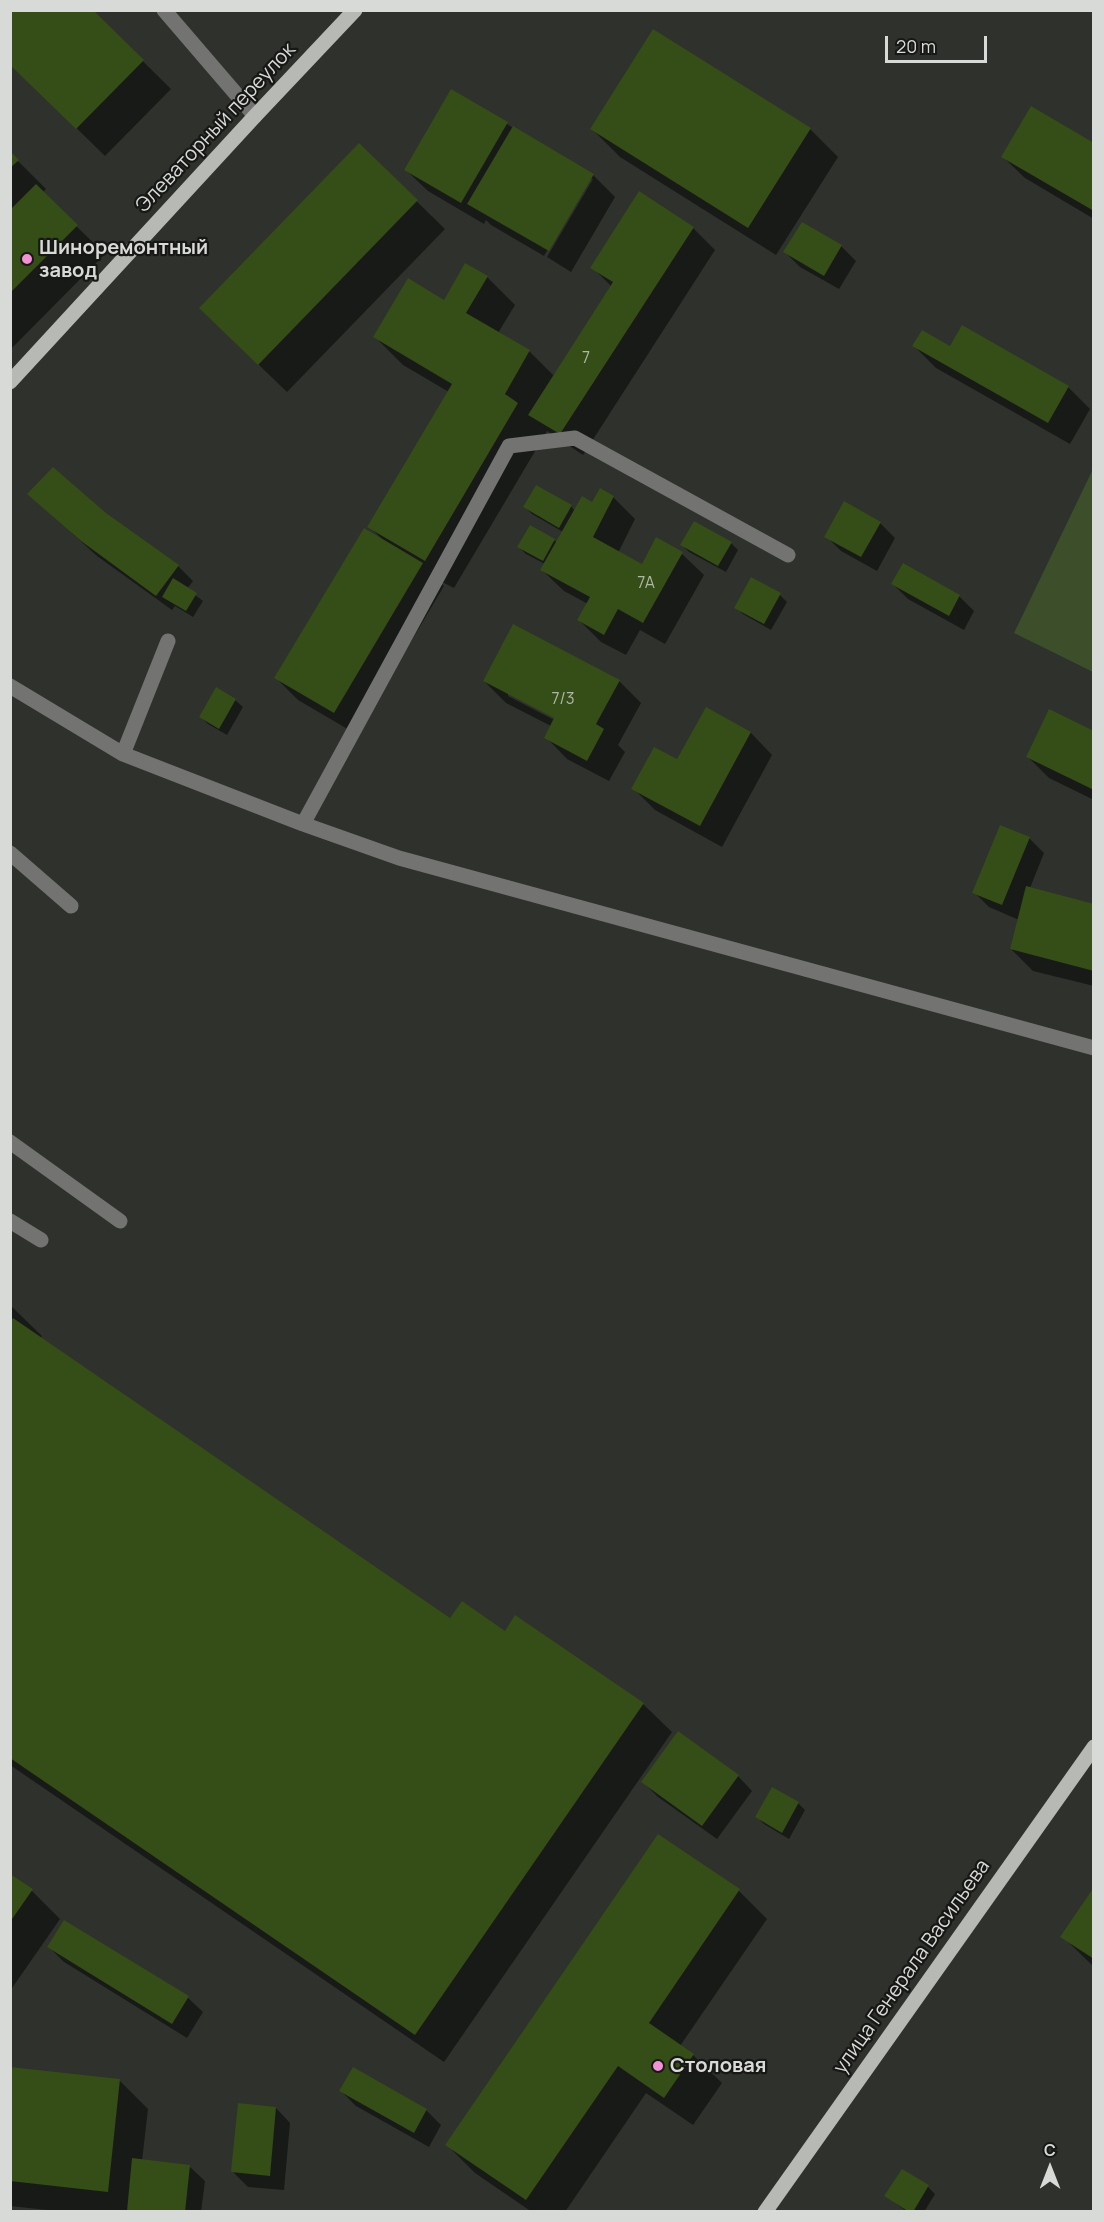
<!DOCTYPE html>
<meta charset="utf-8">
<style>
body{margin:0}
#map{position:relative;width:1104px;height:2222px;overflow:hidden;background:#2e312c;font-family:Manrope,sans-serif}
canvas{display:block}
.frame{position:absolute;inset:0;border:12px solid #d8dad7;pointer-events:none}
.north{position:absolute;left:1020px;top:2138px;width:60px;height:60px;-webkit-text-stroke:4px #171816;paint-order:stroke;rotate:0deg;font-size:16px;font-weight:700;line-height:24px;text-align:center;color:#d8dad7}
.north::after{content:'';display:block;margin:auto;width:21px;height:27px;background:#d8dad7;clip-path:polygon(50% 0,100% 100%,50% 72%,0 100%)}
.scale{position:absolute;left:885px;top:36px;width:102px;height:27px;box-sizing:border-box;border:3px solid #d8dad7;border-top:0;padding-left:8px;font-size:18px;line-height:21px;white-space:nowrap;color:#d8dad7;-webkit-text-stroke:4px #171816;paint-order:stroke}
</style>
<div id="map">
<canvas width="1104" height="2222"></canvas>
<div class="frame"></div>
<div class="north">С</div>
<div class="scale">20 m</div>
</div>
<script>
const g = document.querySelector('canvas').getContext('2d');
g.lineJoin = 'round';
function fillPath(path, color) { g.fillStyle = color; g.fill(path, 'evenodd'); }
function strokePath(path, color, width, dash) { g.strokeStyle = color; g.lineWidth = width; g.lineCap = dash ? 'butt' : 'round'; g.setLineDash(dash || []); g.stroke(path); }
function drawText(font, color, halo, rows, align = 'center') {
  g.font = font + ' Manrope,sans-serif'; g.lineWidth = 4.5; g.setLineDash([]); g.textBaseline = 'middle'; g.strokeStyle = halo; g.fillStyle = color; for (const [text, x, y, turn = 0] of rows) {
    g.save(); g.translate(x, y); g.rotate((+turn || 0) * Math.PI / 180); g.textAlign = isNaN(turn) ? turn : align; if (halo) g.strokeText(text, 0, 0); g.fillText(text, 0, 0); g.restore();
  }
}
const green = new Path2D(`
 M1093,469V672L1014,633Z`);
const shadow = new Path2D(`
 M91,10L171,89L105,156L10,63Z
 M451,91L593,175L615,197L571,272L547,257L593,179H589L544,256L491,225L486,220L484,224L428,191L406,170Z
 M592,129H810L838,157L776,255L620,157Z
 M359,145L445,229L287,392L229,336Z
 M1094,145V219L1025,178L1003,157Z
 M10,153L46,189L42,193L105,254L10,350Z
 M693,228L715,250L583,455L547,431L454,588L438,580L444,586L356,734L298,700L276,678L381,538L369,526L449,392L403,365L375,337L444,302L487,277L515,305L498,333L530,352L555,377L612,287L592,267Z
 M841,246L856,261L839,289L800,267L785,252Z
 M914,346L951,348L1068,387L1090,409L1070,444L936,368Z
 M29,494L106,514L178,566L193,581L187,589L203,601L193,617L175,606L172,610L97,556Z
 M613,497L635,519L618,553L642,566L657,539L682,554L704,575L665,644L640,630L626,655L601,642L579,620L588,604L564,591L542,570L545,564L526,554L519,547L554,540L557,543L563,532L532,514L525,507L571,506L575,511Z
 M880,523L895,538L877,571L841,551L826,536Z
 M731,543L738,550L726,572L689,552L682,545Z
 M752,579L780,595L787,602L771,630L743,614L736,607Z
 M893,584L959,596L974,611L964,630L908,599Z
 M484,681H619L641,703L618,745L625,752L609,781L567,759L546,737L551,726L506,703ZM508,693L561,721L560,723L508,696Z
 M235,700L243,707L227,735L208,724L201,717Z
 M706,709L751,733L772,755L722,847L655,810L633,788L678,761Z
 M1094,732V800L1049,778L1027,756Z
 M1029,838L1044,853L1030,888L1094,905V986L1033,971L1011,949L1019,920L989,907L974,892Z
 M10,1305L42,1336L40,1339L451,1620L505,1633L516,1617L643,1704L672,1732L444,2062L10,1765Z
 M738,1776L752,1791L717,1839L658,1797L643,1782Z
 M798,1803L805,1810L789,1839L764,1824L757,1817Z
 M658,1836L739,1891L767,1919L680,2046L693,2055L722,2083L693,2125L646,2093L565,2212H532L475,2173L447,2145Z
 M10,1876L32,1891L60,1919L10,1991Z
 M1094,1889V1967L1062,1936Z
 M64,1922L188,1998L203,2012L187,2038L64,1962L49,1947Z
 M10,2069L119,2080L148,2109L142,2161L190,2167L205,2181L201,2212H66L10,2206Z
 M353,2069L426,2110L441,2125L429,2147L356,2106L341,2091Z
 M276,2108L290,2123L284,2190L248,2187L233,2172Z
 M902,2171L928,2187L935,2194L924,2212H907L886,2196Z`);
const building = new Path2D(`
 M10,10H93L144,60L76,129L10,65Z
 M653,29L811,128L748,228L590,129Z
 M451,89L508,122L461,203L404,170Z
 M1031,106L1094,143V211L1001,157Z
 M513,126L594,174L549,251L467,204Z
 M359,143L418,200L258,365L199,308Z
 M10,151L19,160L10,168Z
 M36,184L78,225L10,293V210Z
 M639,191L694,227L560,434L528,415L613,282L590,268Z
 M802,222L842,245L824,276L783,252Z
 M465,263L488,276L466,313L530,350L505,394L518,403L425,561L367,527L452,384L373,337L408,278L444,300Z
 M962,325L1069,386L1048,423L912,346L922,330L950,346Z
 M53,467L106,513L179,565L156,596L81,541L27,494Z
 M536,485L572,505L559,528L523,507Z
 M600,488L614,496L593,537L642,564L656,537L683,552L643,623L618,609L604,635L577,620L590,597L540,570L582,496L592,502Z
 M844,501L881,522L861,557L824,537Z
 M694,521L732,542L718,566L680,545Z
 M530,525L555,539L543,561L517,547Z
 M364,528L423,563L334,713L274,678Z
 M903,563L960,595L949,616L891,584Z
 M751,577L781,593L764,624L734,608Z
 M173,578L197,593L186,611L162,597Z
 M513,624L620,680L596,724L604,729L587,761L544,738L554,718L483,681Z
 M216,687L236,699L219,729L199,717Z
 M706,707L751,732L700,826L631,789L654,747L677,759Z
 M1049,709L1094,731V790L1026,757Z
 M1000,825L1030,837L1002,905L972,893Z
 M1026,886L1094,904V971L1010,949Z
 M13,1318L450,1618L462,1601L505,1631L515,1615L644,1703L415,2035L10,1758V1322Z
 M678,1731L739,1775L702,1826L641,1782Z
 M772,1787L799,1802L782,1833L755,1817Z
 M658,1834L740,1889L649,2023L694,2054L664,2098L618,2066L526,2200L445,2145Z
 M10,1874L33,1889L10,1922Z
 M1094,1887V1959L1060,1937Z
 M64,1920L189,1996L172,2024L47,1947Z
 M10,2067L120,2079L108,2192L10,2181Z
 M353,2067L427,2109L414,2133L339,2091Z
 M238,2103L276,2107L270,2176L231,2172Z
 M132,2158L190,2165L185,2212L127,2211Z
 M902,2169L929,2185L913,2212H909L884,2196Z`);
const minor = new Path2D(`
 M164,10L255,116
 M10,686L123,754L303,824L399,858L1094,1048
 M123,754L168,641
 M303,824L509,446L575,438L788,555
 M10,853L71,906
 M10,1142L120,1221
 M10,1221L41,1240`);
const major = new Path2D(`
 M10,382L255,116L355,10
 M765,2212L1094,1747`);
const markers = [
 [27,259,6,"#f391d5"],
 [658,2066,6,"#f391d5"]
];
const numberNames = [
 ["7",586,359],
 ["7А",646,584],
 ["7/3",563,700]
];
const streetNames = [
 ["Элеваторный переулок",216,128,-47],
 ["улица Генерала Васильева",912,1967,-55]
];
const poiNames = [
 ["Шиноремонтный",39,248],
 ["завод",39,271],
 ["Столовая",670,2066]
];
fillPath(green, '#3d4e2a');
fillPath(shadow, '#0007');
fillPath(building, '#354d16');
strokePath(minor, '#737472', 15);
strokePath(major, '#b6b9b4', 15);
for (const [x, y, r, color] of markers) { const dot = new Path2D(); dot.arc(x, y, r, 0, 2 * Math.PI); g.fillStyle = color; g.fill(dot); strokePath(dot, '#171816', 2); }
drawText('16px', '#afb7a7', null, numberNames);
drawText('20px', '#d8dad7', '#171816', streetNames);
drawText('bold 20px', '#d8dad7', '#171816', poiNames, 'left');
</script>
